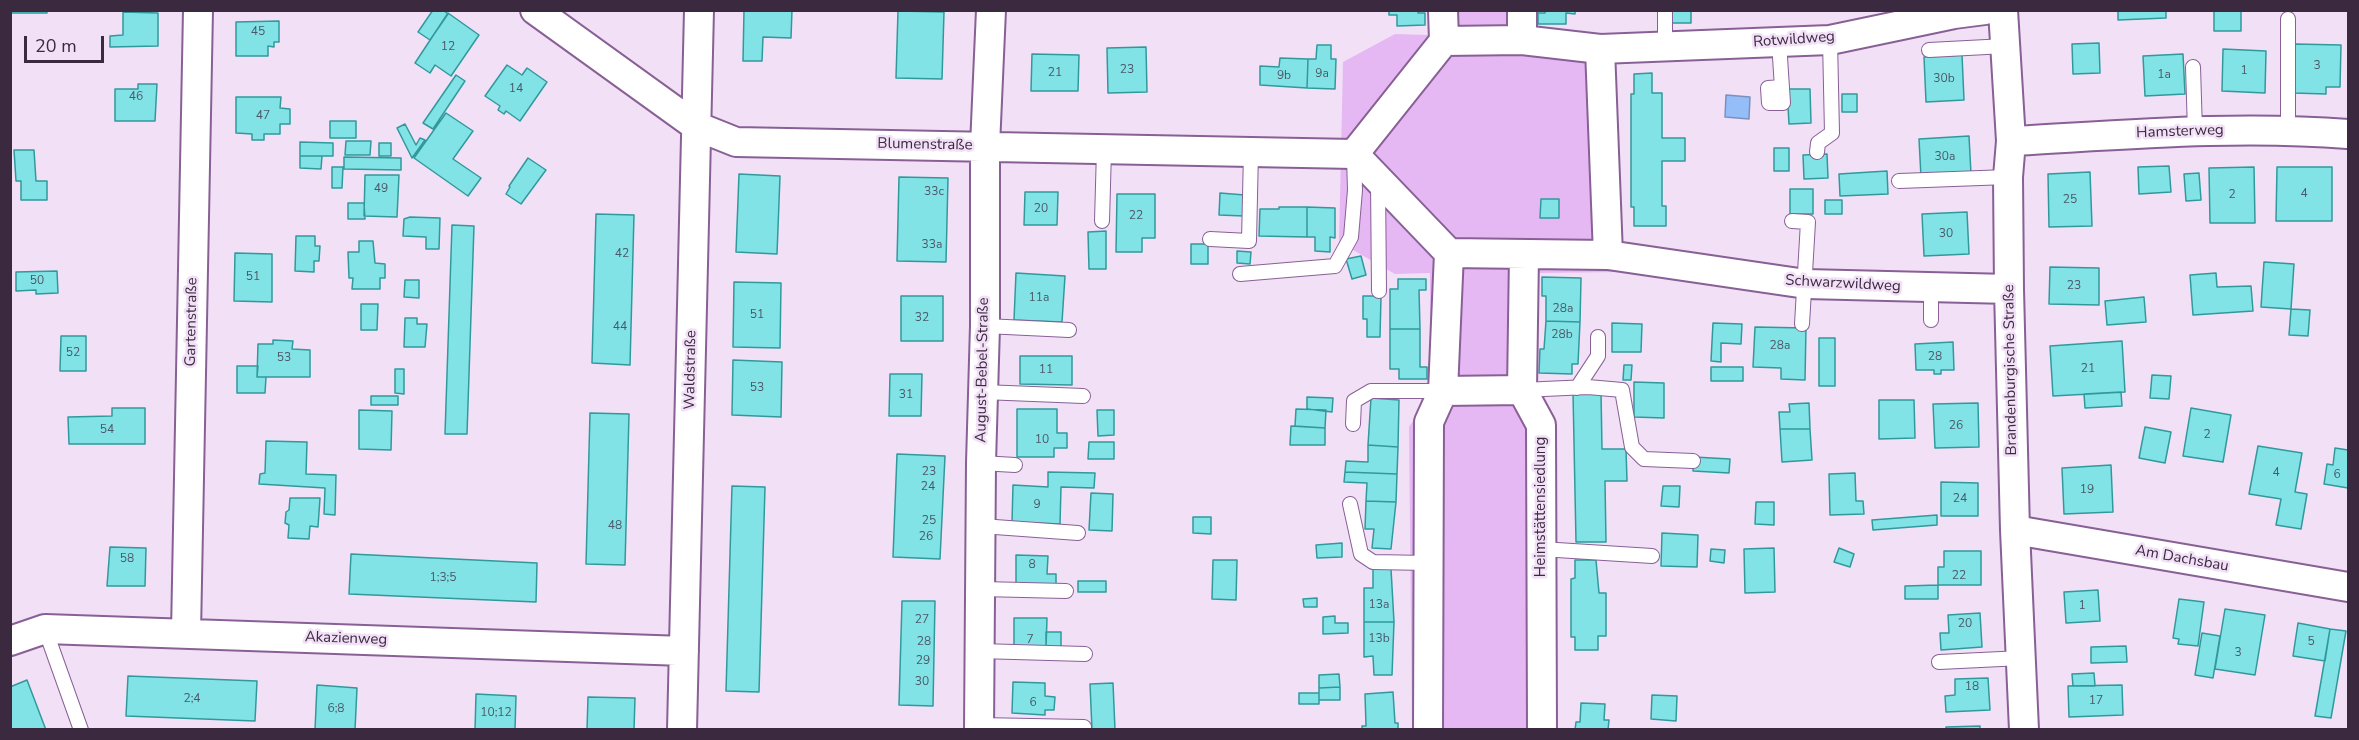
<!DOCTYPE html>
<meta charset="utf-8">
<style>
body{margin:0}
#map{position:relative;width:2359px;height:740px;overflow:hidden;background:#f2e0f7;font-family:"Nunito Sans",sans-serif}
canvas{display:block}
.frame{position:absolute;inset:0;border:12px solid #3a293f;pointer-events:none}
.scale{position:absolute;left:24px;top:36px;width:80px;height:27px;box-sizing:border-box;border:3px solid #3a293f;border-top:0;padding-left:8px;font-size:18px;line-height:21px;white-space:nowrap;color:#3a293f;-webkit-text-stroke:4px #f2e0f7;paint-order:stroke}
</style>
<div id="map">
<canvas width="2359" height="740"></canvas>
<div class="frame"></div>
<div class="scale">20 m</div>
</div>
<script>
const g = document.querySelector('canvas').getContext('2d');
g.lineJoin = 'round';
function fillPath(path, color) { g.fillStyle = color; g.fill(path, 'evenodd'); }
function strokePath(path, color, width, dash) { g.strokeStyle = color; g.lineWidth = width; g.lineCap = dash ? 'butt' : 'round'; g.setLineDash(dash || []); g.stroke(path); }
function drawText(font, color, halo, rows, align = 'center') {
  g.font = font + ' "Nunito Sans",sans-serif'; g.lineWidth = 5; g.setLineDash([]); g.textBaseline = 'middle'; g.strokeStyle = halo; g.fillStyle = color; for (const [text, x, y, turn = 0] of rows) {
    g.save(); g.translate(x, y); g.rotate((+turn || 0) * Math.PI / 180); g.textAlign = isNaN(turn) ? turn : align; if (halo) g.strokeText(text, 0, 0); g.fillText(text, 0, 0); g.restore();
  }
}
const green = new Path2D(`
 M1429,11H1533V35L1614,36L1620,272L1537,273L1533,394L1555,729H1412L1409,427L1430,395V273L1395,274L1339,242L1343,62L1395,34L1429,35Z`);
const water = new Path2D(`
 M1726,95L1750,97L1749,119L1725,117Z`);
const building = new Path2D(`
 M10,10H47V13H10Z
 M433,10H443L448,14L430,40L418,32Z
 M744,10H792L791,38L763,37L762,61H743Z
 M1389,10H1418V13H1425V25L1397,26V15H1389Z
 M1545,10H1575V14L1566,13V24H1538V13H1545Z
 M1672,10H1691V23H1672Z
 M2118,10H2166V18L2118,20Z
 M2214,10H2241V31H2214Z
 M898,11L944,12L942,79L896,78Z
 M123,12L158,13V46L110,47V36L123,35Z
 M448,13L479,35L451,76L435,65L430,73L415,63Z
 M279,21V42H274V47L268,46V56H236V22Z
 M2099,43L2100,73L2073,74L2072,44Z
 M2295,44L2341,45L2340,87H2326V94L2293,93Z
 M1317,45H1331V59H1336L1335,89L1307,88L1308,59H1316Z
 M1146,47L1147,92L1108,93L1107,48Z
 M2223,49L2266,51L2265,93L2222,91Z
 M1032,54L1079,55L1078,91H1031Z
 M2183,54L2185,94L2145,96L2143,56Z
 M1962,55L1964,100L1926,102L1924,57Z
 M1280,58L1308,59L1307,88L1260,85V66L1279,67Z
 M507,65L522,75L527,68L547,82L520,121L506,111L504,114L498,110L500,106L485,96Z
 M1652,73V93H1662V138H1685V161H1662V206H1666V226H1634V207H1631V94H1634V74Z
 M456,75L465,81L433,129L423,123Z
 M138,84H157L155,121H115V89H138Z
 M1787,89H1810L1811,123L1789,124Z
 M1842,94H1857V112H1842Z
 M236,97H281L280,108L290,109V124H280V134H264V140H252V134L236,133Z
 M446,113L473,131L453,159L481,178L468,196L414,158Z
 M330,121H356V138H330Z
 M405,124L416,145L420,138L425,140L412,158L397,128Z
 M1969,136L1971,174L1921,177L1919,139Z
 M346,141H371L370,155H345Z
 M300,142L333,143V156H300Z
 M379,143H391V156H379Z
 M1774,148H1789V171H1774Z
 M14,150H34L36,181H47V200H21V181H16Z
 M1827,154L1828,178L1804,179L1803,155Z
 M300,156H322L321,169L300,168Z
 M344,157L401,158V170L344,169Z
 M528,158L546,170L521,204L506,194L510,187L509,186Z
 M2169,166L2171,192L2139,194L2138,167Z
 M332,167H343L342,188H332Z
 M2254,167L2255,223H2210L2209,168Z
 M2277,167H2332V221H2276Z
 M1887,171L1888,194L1840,196L1839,174Z
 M2090,172L2092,226L2049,227L2048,174Z
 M2199,173L2201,200L2186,201L2184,174Z
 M739,174L780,176L777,254L736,252Z
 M365,175H399L397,217L364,216Z
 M899,177L948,178L946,262L897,261Z
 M1790,189H1813V214H1790Z
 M1025,192H1058L1057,225H1024Z
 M1220,193L1245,195L1244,216L1219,215Z
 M1117,194H1155V238H1142V252H1116Z
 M1541,199H1559V218H1540Z
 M1825,200H1842V214H1825Z
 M348,203H364L365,219H348Z
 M1279,207H1307V237L1259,236L1260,209H1279Z
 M1307,207L1335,208V238L1330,237V252L1315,251V237H1307Z
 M1967,212L1969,254L1924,256L1922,214Z
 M596,214L634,215L630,365L592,363Z
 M410,217L440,218L439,249H426V237L403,236L404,219Z
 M452,225L474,226L467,434H445Z
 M1106,231V269H1089L1088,232Z
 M296,236H315V246H320L319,261H314V272L295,271Z
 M359,241H373L375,263L385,264V278H380V289H352L353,278H349L348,252H359Z
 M1191,244H1208V264H1191Z
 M1237,251L1251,252L1250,264L1237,263Z
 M235,253L272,254V302L234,301Z
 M1361,256L1366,275L1352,279L1346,259Z
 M2264,262L2294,264L2291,309L2261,307Z
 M2050,267L2099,268V305L2049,304Z
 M57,271L58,293L36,294V290L16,291V272Z
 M1016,273L1065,276L1062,322L1014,320Z
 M2216,273L2217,287L2251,286L2253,311L2193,315L2190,275Z
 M1542,277L1581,278L1580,322L1546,321V296H1542Z
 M1398,279H1426V290H1419L1420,329H1390V289H1398Z
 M405,280H419V298L404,297Z
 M734,282L781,283L780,348L733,347Z
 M901,296H943V341H901Z
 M1363,296H1381L1380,337H1367V319H1363Z
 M2144,297L2146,322L2107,325L2105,301Z
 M361,304H378L377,330H361Z
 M2291,309L2310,310L2308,336L2289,335Z
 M405,318H417V324H427L425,347H404Z
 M1546,321L1580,322L1578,364H1572V374L1539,373L1540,349H1544Z
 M1612,323L1642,324L1641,352H1612Z
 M1713,323L1742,324L1741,344L1721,343V362L1711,361Z
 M1755,327L1806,328L1805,380L1781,379V368L1753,367Z
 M1390,329H1420V367H1427V379H1399V369H1390Z
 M61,336H86V371H60Z
 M1819,338H1835V386H1819Z
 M273,340L293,341L292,349L310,350V377H257L258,344H273Z
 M2122,341L2125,392L2053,396L2050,346Z
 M1953,342L1954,370H1941V374H1934V370H1916L1915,344Z
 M1020,356H1072V385L1020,384Z
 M733,360L782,362L781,417L732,415Z
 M1624,365H1632L1631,380H1623Z
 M237,366H258L257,377H266L265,393H237Z
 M1711,367H1743V381H1711Z
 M395,369H404V394L395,393Z
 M890,374H922L921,416H889Z
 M2152,375L2171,376L2169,399L2150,398Z
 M1634,382L1664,383V418L1634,417Z
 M1601,392L1602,449H1626L1627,481H1605L1606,542H1576L1573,393Z
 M2121,392L2122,406L2085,408L2084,394Z
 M371,396H398V405H371Z
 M1307,397L1333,398L1332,412L1307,409Z
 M1371,398L1399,400L1398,447L1368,445Z
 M1879,400H1914L1915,438L1879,439Z
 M1809,403L1810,429H1780L1779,412H1790L1789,404Z
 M1978,403L1979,447L1935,448L1933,404Z
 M112,408H145V444H69L68,417L112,416Z
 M2191,408L2231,415L2223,462L2183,456Z
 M1017,409H1057V433H1067V448H1054V457H1017Z
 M1296,409L1326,410L1325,428L1295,426Z
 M359,410L392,411L391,450L359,449Z
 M1097,410H1114V435L1098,436Z
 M590,413L629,414L625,565L586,564Z
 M1291,426L1325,428V445H1290Z
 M2145,427L2171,432L2165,463L2139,458Z
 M1780,429H1810L1812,460L1782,462Z
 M266,441L307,442L306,474L336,475L335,515L324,514L325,488L259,484L260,474L265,473Z
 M1089,442H1114V459H1088Z
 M1368,445L1398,447L1397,474L1345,472L1346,461L1368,462Z
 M2258,446L2302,453L2295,492L2307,494L2301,529L2276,525L2281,499L2249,494Z
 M2335,448L2348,450V488L2324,484L2327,464L2333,465Z
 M897,454L945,456L940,559L893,557Z
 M1694,457L1730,459L1729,473L1693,471Z
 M2111,465L2113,512L2064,514L2062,468Z
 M1048,472L1095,473L1094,488L1061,487L1060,524L1012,522L1013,485L1048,487Z
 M1345,472L1397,474L1396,502L1366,501L1367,483L1344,482Z
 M1855,473L1856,501H1863L1864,514L1830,515L1829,474Z
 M1941,482L1978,483V516H1941Z
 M732,486L765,487L759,692L726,691Z
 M1663,486H1680L1679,507L1661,506Z
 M1091,493L1113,494L1112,531L1089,530Z
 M290,498H320L318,527L310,526L309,539L288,538L289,525L285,523L286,512L289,510Z
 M1366,501L1396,502L1391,549L1372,548L1374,529H1365Z
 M1756,502H1774V525L1755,524Z
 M1937,515V525L1873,530L1872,520Z
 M1193,517H1211V534L1193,533Z
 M1662,533L1698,535L1697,567L1661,566Z
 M1342,543V557L1317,558L1316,545Z
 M110,547L146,548L145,586H107Z
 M1774,548L1775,592L1745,593L1744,549Z
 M1839,548L1854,554L1850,567L1834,562Z
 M1711,549L1725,550L1724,563L1710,561Z
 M1944,551H1981V585H1938V567H1944Z
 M351,554L537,563L536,602L349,594Z
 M1016,555L1048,556L1047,574H1056V586L1016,584Z
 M1213,560H1237L1236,600L1212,599Z
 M1575,560H1596L1599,593H1606V636H1598V650H1575V637H1571V579L1575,578Z
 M1373,569H1391L1394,622H1364V588H1373Z
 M1078,581H1106V592H1078Z
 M1938,585V599H1905V586Z
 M2098,590L2100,621L2066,623L2064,592Z
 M1317,598V607H1304L1303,599Z
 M2179,599L2204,602L2198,646L2178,644L2179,639L2173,638Z
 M902,601H935L933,706L899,705Z
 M2225,609L2265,615L2255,675L2215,669Z
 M1980,613L1982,647L1941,650L1940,633H1949L1948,615Z
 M1335,616V623H1348V633L1323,634V617Z
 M1014,618H1047L1046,648H1014Z
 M1364,622H1394L1392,675H1374L1373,656L1364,657Z
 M2298,623L2330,629L2325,661L2293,656Z
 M2330,629L2346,631L2331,718L2315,716Z
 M1046,632H1061V649L1046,648Z
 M2202,633L2220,636L2213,678L2195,675Z
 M2126,646L2127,662L2091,663V647Z
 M2094,673L2095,686H2073L2072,674Z
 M1339,674L1340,687L1319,688V675Z
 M128,676L257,681L255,721L126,716Z
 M1988,678L1990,710L1946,712L1945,696L1955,695V679Z
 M27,680L46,730H10V687Z
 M1013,682L1045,683V696L1055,697L1054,710H1045V715L1012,713Z
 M1113,683L1115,730H1092L1090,684Z
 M317,685L357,688L355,730H315Z
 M2122,685L2123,715L2069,717L2068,686Z
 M1340,687V700H1319V688Z
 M1393,692L1395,723H1398V730H1362V726H1366L1365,694Z
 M1299,693H1319V704H1299Z
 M476,694L516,696L515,730H475Z
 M1652,695L1677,696L1676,721L1651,719Z
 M588,697L635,698L634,730H587Z
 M1581,703L1605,704L1604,720H1609L1608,730H1575L1576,722H1580Z
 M1980,726V730H1946V727Z`);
const lane = new Path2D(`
 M1779,42L1783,103H1769L1768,88L1782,87
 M1665,46V10
 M1929,50L2006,46
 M2193,67L2195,131
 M2288,129V19
 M1817,152L1818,143L1832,133L1830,40
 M1899,181L2008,177
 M1378,182L1379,291
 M1102,221L1104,150
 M1792,221L1808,222L1802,324
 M1210,239L1249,241L1251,152
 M1240,274L1335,266L1351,237L1355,190L1354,157
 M1931,320V288
 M985,326L1069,330
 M1577,388L1598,356V337
 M1522,390L1588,387L1622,390L1632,447L1644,459L1693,461
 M983,392L1083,396
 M1353,424L1354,401L1371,391H1443
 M981,463L1015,465
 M1350,504L1361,554L1373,562L1428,563
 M981,526L1078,533
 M1541,549L1652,556
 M981,589L1066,591
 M45,629L81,730
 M979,651L1085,654
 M1939,662L2022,658
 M979,725L1084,727`);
const street = new Path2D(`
 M535,10L696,126L736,142L1354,154
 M1443,10L1444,41
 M1522,10V40
 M2003,10L2011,141L2008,177L2009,289L2015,530L2024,730
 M1600,49L1608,255
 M2011,141C2123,135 2236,125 2348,134
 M1354,154L1449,253L1608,255L1806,284L2009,289
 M1354,154L1444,41L1522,40L1600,49L1830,40L1954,14L1985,10
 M1524,254L1522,390L1541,425L1542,730
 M1443,391L1522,390
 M2015,530L2348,587
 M186,633L198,10
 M10,641L45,629L684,651
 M682,730L699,10
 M979,730L981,463L985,326V146L991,10
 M1428,730L1429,422L1443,391L1449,253`);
const numberNames = [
 ["45",258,32],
 ["12",448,47],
 ["3",2317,66],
 ["23",1127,70],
 ["1",2244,71],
 ["21",1055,73],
 ["9a",1322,74],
 ["1a",2164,75],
 ["9b",1284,76],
 ["30b",1944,79],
 ["14",516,89],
 ["46",136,97],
 ["47",263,116],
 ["30a",1945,157],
 ["49",381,189],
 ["33c",934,192],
 ["4",2304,194],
 ["2",2232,195],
 ["25",2070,200],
 ["20",1041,209],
 ["22",1136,216],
 ["30",1946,234],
 ["33a",932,245],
 ["42",622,254],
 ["51",253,277],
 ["50",37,281],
 ["23",2074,286],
 ["11a",1039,298],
 ["28a",1563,309],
 ["51",757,315],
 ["32",922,318],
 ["44",620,327],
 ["28b",1562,335],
 ["28a",1780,346],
 ["52",73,353],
 ["28",1935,357],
 ["53",284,358],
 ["21",2088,369],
 ["11",1046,370],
 ["53",757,388],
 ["31",906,395],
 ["26",1956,426],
 ["54",107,430],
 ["2",2207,435],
 ["10",1042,440],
 ["23",929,472],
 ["4",2276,473],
 ["6",2337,475],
 ["24",928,487],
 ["19",2087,490],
 ["24",1960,499],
 ["9",1037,505],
 ["25",929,521],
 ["48",615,526],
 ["26",926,537],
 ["58",127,559],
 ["8",1032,565],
 ["22",1959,576],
 ["1;3;5",443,578],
 ["13a",1379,605],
 ["1",2082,606],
 ["27",922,620],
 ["20",1965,624],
 ["13b",1379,639],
 ["7",1030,640],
 ["28",924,642],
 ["5",2311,642],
 ["3",2238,653],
 ["29",923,661],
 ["30",922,682],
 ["18",1972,687],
 ["2;4",192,699],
 ["17",2096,701],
 ["6",1033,703],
 ["6;8",336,709],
 ["10;12",496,713]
];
const streetNames = [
 ["Rotwildweg",1794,40,-4],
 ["Hamsterweg",2180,132,-2],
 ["Blumenstraße",925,145,1],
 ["Schwarzwildweg",1843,284,3],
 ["Gartenstraße",192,322,-89],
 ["Waldstraße",691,370,-89],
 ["August-Bebel-Straße",983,370,-89],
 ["Brandenburgische Straße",2011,370,-91],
 ["Heimstättensiedlung",1541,507,-90],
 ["Am Dachsbau",2182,559,10],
 ["Akazienweg",346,639,2]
];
fillPath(green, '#e5b8f3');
fillPath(water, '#95bdf8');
strokePath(water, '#7a91c0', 1.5);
fillPath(building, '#82e3e6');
strokePath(building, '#31999c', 1.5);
strokePath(lane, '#886095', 16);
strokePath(street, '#886095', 32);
strokePath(lane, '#fff', 14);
strokePath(street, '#fff', 28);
drawText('12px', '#4c5869', null, numberNames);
drawText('15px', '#3a293f', '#f2e0f7', streetNames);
</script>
